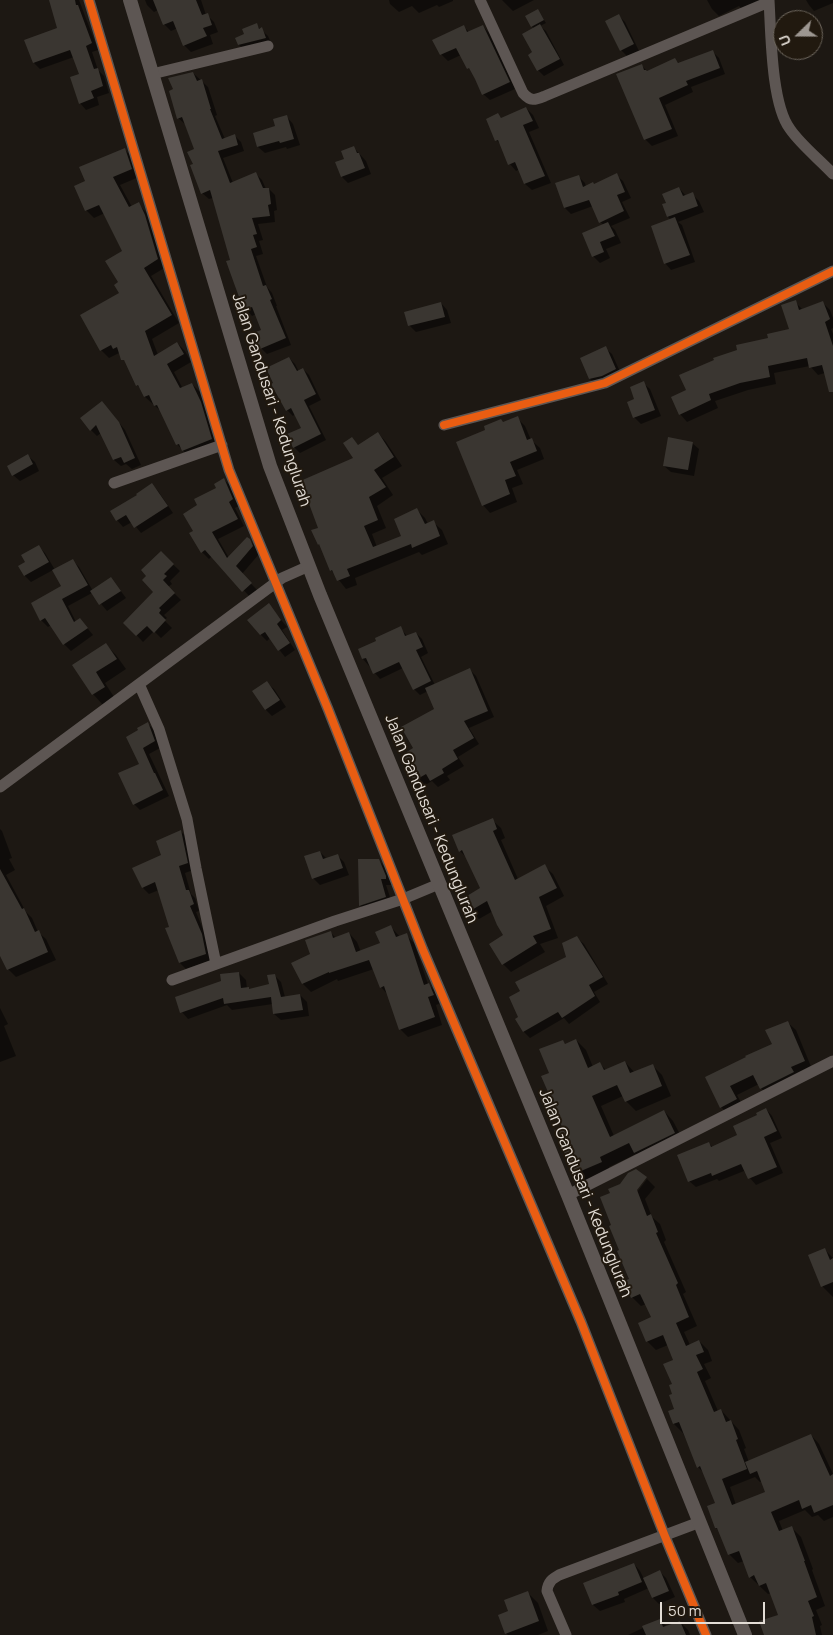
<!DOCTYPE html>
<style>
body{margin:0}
#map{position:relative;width:833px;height:1635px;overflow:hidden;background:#1d1813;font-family:Manrope,sans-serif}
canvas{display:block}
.north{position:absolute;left:773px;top:10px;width:50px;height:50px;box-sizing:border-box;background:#21190f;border:1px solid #6e675e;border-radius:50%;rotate:248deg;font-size:14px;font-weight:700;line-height:20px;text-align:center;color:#e2dcd5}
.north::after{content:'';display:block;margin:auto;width:18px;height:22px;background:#9d9791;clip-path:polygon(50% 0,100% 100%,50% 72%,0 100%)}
.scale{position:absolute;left:660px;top:1602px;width:105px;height:22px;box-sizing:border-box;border:2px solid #e2dcd5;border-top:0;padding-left:6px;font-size:15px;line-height:18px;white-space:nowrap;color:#e2dcd5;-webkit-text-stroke:4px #21190f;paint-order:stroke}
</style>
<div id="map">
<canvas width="833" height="1635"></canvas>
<div class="north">U</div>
<div class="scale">50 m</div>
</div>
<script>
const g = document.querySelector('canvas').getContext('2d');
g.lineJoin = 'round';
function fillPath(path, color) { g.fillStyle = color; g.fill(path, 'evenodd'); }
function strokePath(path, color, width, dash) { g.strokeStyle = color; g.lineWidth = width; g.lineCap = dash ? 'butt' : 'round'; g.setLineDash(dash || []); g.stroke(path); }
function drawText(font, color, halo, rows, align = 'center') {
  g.font = font + ' Manrope,sans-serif'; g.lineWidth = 4; g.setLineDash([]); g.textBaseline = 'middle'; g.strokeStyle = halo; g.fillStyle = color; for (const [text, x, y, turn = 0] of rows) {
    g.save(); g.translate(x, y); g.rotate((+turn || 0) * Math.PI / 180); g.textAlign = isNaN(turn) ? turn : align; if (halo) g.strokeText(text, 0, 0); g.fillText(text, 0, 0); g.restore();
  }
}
const shadow = new Path2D(`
 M50,0H79L98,50L92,52L98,70L104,76L109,93L97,97L99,105L86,110L80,103L81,75L74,57L40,69L34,63L59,29Z
 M145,0H201L206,15H207L214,22L218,32L210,35L213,44L191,52L184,45L178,28L171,31L164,24L158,10L154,12L147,5Z
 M389,0H453V1L439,7L437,5L419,13L412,6L399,12L390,4Z
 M502,0H534L513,11Z
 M707,0H762L746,13L739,6L719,16L712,9Z
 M806,0H833V3L814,11L809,5Z
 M540,14L546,23L540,26L546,31L564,65L544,76L538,70L534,53V29L532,26Z
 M619,16L625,22L639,51L627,56L621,50Z
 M256,25L268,36L272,45L246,51L239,45L237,38L246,35Z
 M463,26L469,32L483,26L489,33L515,89L490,100L483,94L472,72L461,55L448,61L441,54Z
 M713,52L719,58L725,74L691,87L693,92L665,105L678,136L652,146L645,139L641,65L648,72L675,60L680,64Z
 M193,73L208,87L217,115L215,116L225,139L235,136L241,142L244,151L223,158L233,183L256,174L262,180L266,189H269L275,195L277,210L274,211L275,222L258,224L263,240L259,241L263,254L256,256L267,287L272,293L277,306H276L291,345L267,354L261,348L262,330L256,314L252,316L246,309L236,285L231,260L213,198L209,199L202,193L194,164L195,150L185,124L178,118Z
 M526,108L533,115L539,128L529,132L551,183L532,190L525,184L520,169L516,171L510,164L502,145L496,140L498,115L502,119Z
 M287,117L293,124L300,145L287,149L286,147L265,153L258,147L254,133L276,127Z
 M354,148L366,161L371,174L348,183L342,177L346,159Z
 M125,150L133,158L139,177L120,185L132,207L138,204L146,212L166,267L151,276L179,323L152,339L158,355L177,343L185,351L191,362L174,372L183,389L192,384L200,392L219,447L191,459L177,444L163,413L145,397L143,391L137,385L127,364L119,353L109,358L101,350L121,294L119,283L124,252L105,213L94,218L86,210V182Z
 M616,175L623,181L631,198L622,202L630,218L611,226L615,230L621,243L606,249L610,258L600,263L593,256L604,225L600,222L593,206L571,214L565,208L578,176L585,183L586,187L595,185Z
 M679,188L686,196L692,194L699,201L704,212L678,222L682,225L695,262L671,270L665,263L671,220L668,217L663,205L667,203Z
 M795,302L802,309L822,302L830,310L833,318V328L831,329L833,334V384L825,373L818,375L810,366L774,373L776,384L748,390L715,401L718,408L687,422L680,414L673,398L688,391L769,339L791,330Z
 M441,303L447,310L451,323L416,332L410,326L406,312Z
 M605,348L612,354L622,376L597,385L590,379Z
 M289,358L295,364L299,372L303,369L309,375L321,400L309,406L326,440L300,453L294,447L302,428L295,414L293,416L287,410Z
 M643,383L650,389L661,416L641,424L634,417L636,400Z
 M109,410L125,430L141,465L132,469L126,464L121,466L114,460L101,433L97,436L91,430Z
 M517,418L525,426L531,440L540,448L544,459L517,470L523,484L512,488L517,502L490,513L483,505L487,430Z
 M378,433L386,442L402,466L382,478L393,495L377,506L386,528L372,534L377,547L403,536L417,510L425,518L428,524L433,522L442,530L448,544L422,555L419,552L355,578L357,585L346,589L331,570L322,548L319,544L320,528L310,504L307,501L299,482L355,459L352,439L359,446Z
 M692,443L699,449L694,476L671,472L664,466Z
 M28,456L35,462L39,471L20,481L13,475Z
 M224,480L231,486L239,506L235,508L244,526L218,539L229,558L247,538L256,547L259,554L242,574L257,590L250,597L212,556L209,559L202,552L194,531L198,506L217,488Z
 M152,485L158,491L173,513L141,533L132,522L123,527L117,520Z
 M39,547L45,553L55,570L72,560L79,567L93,591L111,578L126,598L107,611L92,593L68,606L76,622L80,619L93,635L71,651L64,644L51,625L48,627L41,620L63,587L53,570L31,582L25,576L27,562Z
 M161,553L180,571L170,581L172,584L168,587L181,600L164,615L167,618L164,620L172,628L161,638L154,631L143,642L125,623L155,592Z
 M269,605L287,627L282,630L295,650L285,657L270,638L267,641L261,635Z
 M400,628L408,637L416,633L422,639L428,653L421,657L435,685L469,669L476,676L494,717L469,728L479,744L458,757L464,766L447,776L450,780L438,787L432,781L422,787L415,780L410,772L414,771V748L435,709L428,691L420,695L414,689L403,668L380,679L363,659L359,650L378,642Z
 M106,645L116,655L126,669L105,683L114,697L103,705L93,694L74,666Z
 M267,683L274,689L286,707L272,716L266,710L254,691Z
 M147,723L153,729L160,748L149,754L169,796L140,810L134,804L141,765L140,731Z
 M492,820L501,828L505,838L501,840L518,879L544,866L553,874L564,896L546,906L558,938L540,944L545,952L511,972L503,964L505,936L493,911L479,919L471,911L464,899L481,889L467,858L460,851Z
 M0,829L2,831L12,858L9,859L15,870L6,875L26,912L32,918L38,932L46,939L56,960L16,977L8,969L0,953Z
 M181,832L188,838L193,870L185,873L191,894L195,898L199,911L196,912L208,942L212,960L186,969L180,963L166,929L170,927L159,890L149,894L143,888L163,855Z
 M320,852L327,859L338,856L344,862L349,875L320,885L313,878Z
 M378,860L385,867L392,885H386L392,903L366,911L360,905Z
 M391,927L400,937L406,935L414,943L428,984L437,993L441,1003L436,1005L442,1025L408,1037L400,1029L388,995L381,987L374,969L338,981L337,979L311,992L303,984L293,963L311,955L331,933L336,938L349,933L357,942L361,952L381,944Z
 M577,938L584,944L608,984L594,992L600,1002L569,1024L564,1018L530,1038L524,1032L516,1019L520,1017L567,958Z
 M239,973L246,980L247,989L250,990L270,985L274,975L281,982L285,997L300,995L307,1002L309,1016L281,1020L274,1014L273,1004L232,1010L227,1005L188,1019L182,1012L223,982Z
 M0,1008L8,1024L4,1026L16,1056L0,1062Z
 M787,1022L796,1030L812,1069L769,1097L761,1088L759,1084L737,1095L744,1108L729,1115L721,1107L706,1078L773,1045Z
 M576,1040L586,1050L593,1067L600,1064L606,1070L625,1062L635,1073L652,1065L662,1075L671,1096L636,1111L626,1101L623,1096L601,1106L614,1136L664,1111L673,1121L684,1142L645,1162L636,1154L609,1167L610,1172L584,1183L575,1173L551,1073L563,1041L566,1045Z
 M766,1109L772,1116L782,1138L770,1143L783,1173L756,1185L744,1171L719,1181L717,1179L696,1187L689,1181L708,1143L713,1147L738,1136Z
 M647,1179L655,1187L645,1199L652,1217L660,1224L666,1240L664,1242L686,1292L683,1294L697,1326L684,1332L690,1345L699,1341L708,1350L712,1361L704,1364L711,1378L705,1381L718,1411L721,1410L739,1430L746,1448L744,1449L749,1462L811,1435L819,1444L833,1474V1517L824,1521L818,1515L812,1517L805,1510L779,1521L783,1531L792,1528L801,1537L813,1569L812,1570L825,1606L816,1610L822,1625L820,1626L822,1635H765L780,1616L771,1593L768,1594L750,1577L744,1561L738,1563L729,1554L720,1531L716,1528V1503L704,1473L698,1467L683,1433L674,1424L670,1412L676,1410L673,1385L675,1360L668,1345L656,1350L647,1341L653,1318L646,1304L641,1306L632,1297L630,1279L632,1194L634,1196ZM755,1477L760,1482L762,1481L767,1493L736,1505L730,1487Z
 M825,1250L833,1258V1297L823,1287L810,1256Z
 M634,1564L640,1571L644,1579L660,1572L666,1578L675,1597L659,1604L653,1598L649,1588L624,1599L625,1602L600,1611L593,1605L585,1584Z
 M527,1592L538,1603L548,1631L538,1635H508L506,1633L510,1611Z
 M660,1620L667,1627L680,1622L688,1630L690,1635H628Z`);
const building = new Path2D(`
 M49,0H75L76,5H78L92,43L86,46L94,69L98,68L103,86L91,91L94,98L79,104L70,77L79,74L70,50L33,63L24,40L57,28Z
 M153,0H196L202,15L208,13L212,25L203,28L207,36L183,46L173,21L163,25Z
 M538,9L544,20L531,27L525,16Z
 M619,14L634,44L620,51L605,21Z
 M257,23L259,29L262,27L266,38L238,45L235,38L244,34L242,29Z
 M540,24L560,59L537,71L528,55L532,52L522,34Z
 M464,25L467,32L483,25L510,82L482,95L475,79L469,68L467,69L456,48L440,55L432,40Z
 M713,50L720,68L686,81L688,85L659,98L672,129L644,140L616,74L642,64L644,70H646L647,71L675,58L678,63Z
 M193,72L197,81L202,79L211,109H210L222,139L235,134L238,145L218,151L230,183L256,172L263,188H269L271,204L268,205L270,216L252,218L257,234L253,235L257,247L251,249L263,286L266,285L272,299L270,300L286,338L260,349L253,333L261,330L252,307L244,310L235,286L226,261L230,260L210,190L201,194L190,165L193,164L187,152L194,149L182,117L177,119L169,91L173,89L168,78Z
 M526,107L533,121L523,125L545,176L524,184L515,162L508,165L498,140L495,141L486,119L498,113L501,118Z
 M287,115L294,139L280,143L279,141L257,147L253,133L275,126L273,119Z
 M354,146L357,153H359L365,168L341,177L335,162L344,159L341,151Z
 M125,148L132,169L113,177L129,207L139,202L145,215L158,259L144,268L172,315L145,331L154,356L177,342L184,354L167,364L180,388L192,383L201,402L212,439L182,451L179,444L176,445L157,405L154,406L149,395L144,397L138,385L136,386L124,360H121L117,347L113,349L111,345L100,351L80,315L119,293L114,285L118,282L105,261L122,251L99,205L85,211L74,186L85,181L79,167Z
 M617,173L625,192L617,195L624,211L599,223L589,200L564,208L555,183L579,175L583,187L593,182L594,184Z
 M679,187L683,196L693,192L698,206L667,217L662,204L666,203L662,194Z
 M675,217L690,255L664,264L651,226Z
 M608,222L615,236L600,242L604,252L592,257L582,233Z
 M796,300L799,310L823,301L830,319L825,322L833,346V392H829L822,365L809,368L807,358L768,366L770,377L740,383L709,394L711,400L679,415L671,397L686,390L679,375L714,360L713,358L737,350L736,345L768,338L767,334L789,329L781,305Z
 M441,302L445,317L408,326L404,312Z
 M606,346L616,369L602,376L589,379L580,358Z
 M289,357L297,371L303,368L316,394L304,400L321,434L293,448L287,434L301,428L291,408L286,411L271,384L273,383L266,368Z
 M644,381L655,410L633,418L627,402L634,399L630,387Z
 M102,401L119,422L135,458L124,463L121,457L113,460L96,425L90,431L80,418Z
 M518,416L527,440L532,438L537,451L510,462L516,476L505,480L510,494L482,506L456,442L485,430L484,426L501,419L503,422Z
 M378,432L394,457L374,470L386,487L369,497L378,520L364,526L373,547L401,536L394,519L417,508L425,524L434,520L440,536L412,548L411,544L347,569L350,576L337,581L332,570L330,571L319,544L318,545L311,530L318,528L308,501L306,502L298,482L353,458L343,443L352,437L358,445Z
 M668,437L693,442L688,470L663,466Z
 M28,454L33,464L12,476L7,466Z
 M224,478L233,499L229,502L238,519L212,532L227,558L247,537L250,539L253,546L236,566L252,583L242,592L205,550L201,553L189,533L193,531L183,514L197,505L194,499L216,488L214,484Z
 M152,483L168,506L134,528L126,515L116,521L110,511L137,495L136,494Z
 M39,545L49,562L24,576L18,566L25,562L21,555Z
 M161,551L174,564L164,574L167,576L163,580L175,593L159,608L161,610L159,613L166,620L154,633L147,626L136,636L123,623L153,592L142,580L146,576L141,570Z
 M73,559L88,585L62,599L74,622L80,618L88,628L63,645L45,618L40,621L31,603L61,586L52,570Z
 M111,577L121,591L99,605L90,591Z
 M269,603L281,620L277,624L290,643L278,651L265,632L260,635L247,620Z
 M401,626L405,636L416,632L423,647L416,650L431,681L413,690L399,662L373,674L366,658L362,659L358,649L376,641L375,638Z
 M106,643L117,659L96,672L105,687L92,695L72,665Z
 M470,668L488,711L464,721L474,738L453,750L458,759L442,769L444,773L430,781L426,774L414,781L409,772L412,770L402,755L413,748L401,727L434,709L425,688Z
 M267,681L280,700L265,710L252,691Z
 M148,722L155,741L143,748L154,773H155L163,790L133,805L118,773L139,764L126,737L138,730L137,728Z
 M493,818L497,829L493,831L515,880L545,864L557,888L539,897L551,929L533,936L537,943L502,965L489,944L503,935L497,925L487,901L470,911L462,899L480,888L462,850L459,852L452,835Z
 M181,830L188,863L179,866L186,890H189L194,904L190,906L202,934L206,954L179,963L165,928L169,927L155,882L142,888L132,868L161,855L156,841Z
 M320,851L323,859L338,854L343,868L312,879L304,856Z
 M358,859H379L386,876V879H381L386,897L359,906Z
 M0,869L22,909L24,908L35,932L39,930L48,952L7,970L0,956Z
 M391,925L396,937L407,933L424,985L429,983L434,995L428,997L435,1017L399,1030L384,986L380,988L369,960L329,973V972L302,984L291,963L310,954L305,940L331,931L333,938L349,932L356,952L380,943L375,932Z
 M577,936L603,977L589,985L595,996L562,1018L558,1012L523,1032L515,1019L518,1017L509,997L520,991L515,982L566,957L562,943Z
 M239,972L241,988L249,987V989L269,984L267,975L275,974L281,997L300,994L303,1010L273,1014L271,997L224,1004L223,998L180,1013L175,997L221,981L220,974Z
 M788,1021L805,1061L791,1067L794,1072L760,1089L753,1075L730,1086L737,1099L720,1108L705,1077L746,1057L745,1056L772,1044L765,1030Z
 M576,1039L588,1068L600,1062L604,1070L625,1061L630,1073L653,1064L662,1086L625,1102L617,1085L592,1096L610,1137L664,1110L675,1133L634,1153L629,1143L600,1157L602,1162L574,1174L554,1130L562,1127L558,1117H559L541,1076L549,1073L539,1049L563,1040L565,1044Z
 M766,1108L777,1131L764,1137L777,1167L748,1179L741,1164L712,1176L711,1173L688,1182L677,1155L709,1142L711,1147L737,1135L733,1126L757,1115L756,1113Z
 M636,1169L647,1177L637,1190L647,1216L651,1214L658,1232L656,1233L678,1283L676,1285L689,1317L676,1323L686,1346L699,1340L704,1352L696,1355L703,1369L697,1372L714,1412L721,1409L726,1422L731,1420L738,1439L736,1440L747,1469L722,1479L732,1505L765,1492L757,1471L750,1474L745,1462L811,1434L830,1476L833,1474V1505L814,1513L811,1505L802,1509L799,1500L771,1512L779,1531L792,1526L805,1561H804L817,1597L808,1601L814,1616L812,1617L816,1635H764L759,1621L778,1615L766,1583L759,1586L754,1575L749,1578L739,1551L728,1555L717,1528H715L707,1506L715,1503L700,1466L697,1468L679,1422L673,1424L668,1411L674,1409L669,1395L672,1394L669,1385L672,1384L663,1364L673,1360L663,1335L646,1342L638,1323L651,1317L640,1294L631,1298L624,1281L629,1279L617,1251L619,1250L609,1226L611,1225L600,1197L610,1193L608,1189L620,1184L628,1173Z
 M825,1248L830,1260L833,1258V1282L821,1287L808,1255Z
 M634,1563L642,1582L618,1592L619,1595L592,1605L583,1583Z
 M660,1570L669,1591L652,1598L643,1578Z
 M528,1591L539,1621L505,1634L498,1615L508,1611L504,1600Z
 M660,1619L663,1627L680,1621L686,1635H646L642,1626Z`);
const minor = new Path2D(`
 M89,0L229,470L328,709L423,950L581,1322L664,1534L706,1635
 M480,0L523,93C531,102 535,100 545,96L769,2
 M769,0C771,32 771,104 790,129C801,145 819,159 833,174
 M152,74L268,46
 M444,425L605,383L833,271
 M114,483L222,445
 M139,684L159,729L187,819L196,868L216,964
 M0,787L282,578L309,566
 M172,980L335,921L403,899L439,884
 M568,1195L833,1061
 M566,1635L547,1591C548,1582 552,1579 559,1575L700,1522`);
const tertiary = new Path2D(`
 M130,0L270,466L320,595L568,1195L745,1635`);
const cycleway = new Path2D(`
 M89,0L229,470L328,709L423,950L581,1322L664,1534L706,1635
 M444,425L605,383L833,271`);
const streetNames = [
 ["Jalan Gandusari - Kedunglurah",271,400,72],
 ["Jalan Gandusari - Kedunglurah",431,819,68],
 ["Jalan Gandusari - Kedunglurah",585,1193,68]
];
fillPath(shadow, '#0007');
fillPath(building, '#3a3631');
strokePath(minor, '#5d5653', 11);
strokePath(tertiary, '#5d5653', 14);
strokePath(cycleway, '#e95d12', 8);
drawText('16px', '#e2dcd5', '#21190f', streetNames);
</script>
